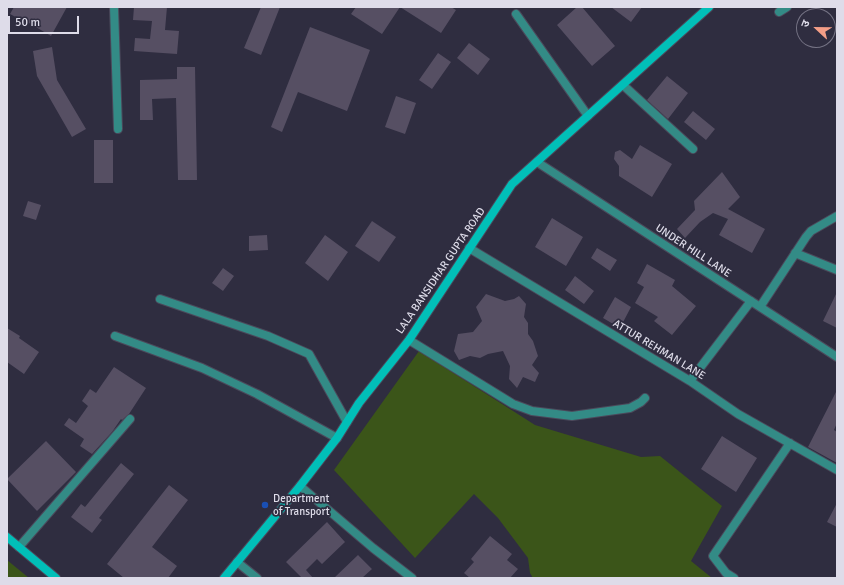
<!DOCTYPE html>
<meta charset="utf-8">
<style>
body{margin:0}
#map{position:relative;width:844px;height:585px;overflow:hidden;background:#2f2d40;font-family:Signika,"Noto Sans Devanagari",sans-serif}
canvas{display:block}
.frame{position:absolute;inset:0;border:8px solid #dedce9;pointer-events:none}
.north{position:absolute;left:796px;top:8px;width:40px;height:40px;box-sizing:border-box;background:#2f2d40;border:1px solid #757384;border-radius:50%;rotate:292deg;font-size:11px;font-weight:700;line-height:16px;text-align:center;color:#dedce9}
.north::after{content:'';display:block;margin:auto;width:14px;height:18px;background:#f49e87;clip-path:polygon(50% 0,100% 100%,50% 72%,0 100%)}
.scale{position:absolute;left:8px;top:16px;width:71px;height:18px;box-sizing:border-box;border:2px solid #dedce9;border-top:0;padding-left:5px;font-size:12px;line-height:14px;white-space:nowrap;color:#dedce9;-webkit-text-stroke:3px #2f2d40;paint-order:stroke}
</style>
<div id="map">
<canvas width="844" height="585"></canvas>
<div class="frame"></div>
<div class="north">उ</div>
<div class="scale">50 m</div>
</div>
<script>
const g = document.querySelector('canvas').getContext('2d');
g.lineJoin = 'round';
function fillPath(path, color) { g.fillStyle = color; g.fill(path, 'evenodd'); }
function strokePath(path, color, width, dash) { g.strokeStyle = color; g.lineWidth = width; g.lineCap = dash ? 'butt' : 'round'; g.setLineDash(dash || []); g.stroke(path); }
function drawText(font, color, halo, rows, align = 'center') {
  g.font = font + ' Signika,sans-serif'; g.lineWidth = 3.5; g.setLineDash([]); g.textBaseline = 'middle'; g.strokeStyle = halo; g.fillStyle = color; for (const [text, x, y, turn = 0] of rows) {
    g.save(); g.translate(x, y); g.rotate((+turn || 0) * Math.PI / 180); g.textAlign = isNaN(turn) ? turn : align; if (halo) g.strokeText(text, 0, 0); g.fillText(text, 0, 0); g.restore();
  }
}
const green = new Path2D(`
 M419,351L535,425L641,457L660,456L722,506L691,561L712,578H533L530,573L528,558L498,518L474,494L415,558L334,470Z
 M7,560L29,578H7Z`);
const building = new Path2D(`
 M14,7H67L51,36L24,20L23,21L10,14Z
 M134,7H167L165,30L179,31L177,54L134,51L135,38L150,39L152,21L133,20Z
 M261,7H280L261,55L244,48Z
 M356,7H451L456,10L441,33L400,7L382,34L351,14Z
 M577,7H582L615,46L592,66L557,25Z
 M611,7H642L631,22Z
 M310,27L370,50L347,111L298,92L282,132L271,127Z
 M469,43L490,59L478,75L457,58Z
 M52,47L57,80L86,129L72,137L37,76L33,51Z
 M438,53L451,62L432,89L419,80Z
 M177,67H195L197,180H178L176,98L152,99L153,120H140V80L177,79Z
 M667,76L688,93L668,119L647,100Z
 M396,96L416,103L405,134L385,127Z
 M693,111L715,129L706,140L684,122Z
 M94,140H113V183H94Z
 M640,145L672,164L652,197L619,176V166L614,159L615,152L620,150L632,159Z
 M722,172L740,197L728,209L765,229L752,253L719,235L728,219L713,213L700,222L685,238L677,229L695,210L694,201Z
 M28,201L41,205L36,220L23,216Z
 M552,218L583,237L566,266L535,247Z
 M372,221L396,237L379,262L355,246Z
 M267,235L268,250L249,251V236Z
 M325,235L348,252L328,281L305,263Z
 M597,248L617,260L610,271L591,258Z
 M647,264L675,280L672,286L696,306L672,335L654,321L658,317L635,303L644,287L637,283Z
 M223,268L234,276L223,291L212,283Z
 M575,276L594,291L584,304L565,290Z
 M837,292V328L823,321Z
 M486,294L505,301L514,299L519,296L526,304L524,317L528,323V334L533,341L538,356L532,365L539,373L535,382L523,377L517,388L509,379L510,366L503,351L488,354L480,358L470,356L459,360L454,351L458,334L473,332L482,321L476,307Z
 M615,297L631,307L620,328L603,318Z
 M7,328L20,336L19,338L39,352L24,374L7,362Z
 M114,367L146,388L129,414L122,420L121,419L112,432L92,454L80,446L84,439L64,425L69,418L76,423L88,406L82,401L90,389L96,393Z
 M837,390V423L834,430L837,432V463L808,447Z
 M722,436L757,458L736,492L701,469Z
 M46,441L76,472L37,511L7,479Z
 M121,463L134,474L99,518L102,520L92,533L71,517L81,504L85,507Z
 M169,485L188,500L152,547L177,566L168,578H124L107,564Z
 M837,503V527L827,522Z
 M327,522L345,542L322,564L317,559L306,570L313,578H302L286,562Z
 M490,536L512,554L507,560L518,569L510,578H470L464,573L474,562L471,559Z
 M358,555L372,569L362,578H334Z`);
const street = new Path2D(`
 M114,7L118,129
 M779,12L787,7
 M516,14L588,116
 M623,85L693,149
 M537,162L837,357
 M469,248L690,381L738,414L837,470
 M795,253L837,270
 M160,299L268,336L309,354L347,422
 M760,307L806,237L811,231L837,216
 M115,336L202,368L257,394L337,438
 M409,340L513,404L532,411L572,416L630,408L641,402L645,398
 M690,381L751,301
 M300,486L373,548L412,578
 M19,547L130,419
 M237,562L257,578
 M734,578L726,573L713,556L790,443`);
const secondary = new Path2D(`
 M7,537L56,578
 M224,578L300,486L337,438L359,403L409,340L512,184L709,7`);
const markers = [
 [265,505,4,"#1a4fb4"]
];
const streetNames = [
 ["UNDER HILL LANE",693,251,33],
 ["LALA BANSIDHAR GUPTA ROAD",441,271,-56],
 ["ATTUR REHMAN LANE",659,350,31]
];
const poiNames = [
 ["Department",273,499],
 ["of Transport",273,512]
];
fillPath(green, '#3b5519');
fillPath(building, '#564f63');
strokePath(street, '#4b495b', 10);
strokePath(secondary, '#4b495b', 10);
strokePath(street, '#338b86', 8);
strokePath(secondary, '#01bfb8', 8);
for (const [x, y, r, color] of markers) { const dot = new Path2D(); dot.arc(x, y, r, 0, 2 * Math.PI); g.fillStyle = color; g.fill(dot); strokePath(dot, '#2f2d40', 1.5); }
drawText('11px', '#dedce9', '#2f2d40', streetNames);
drawText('11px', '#dedce9', '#2f2d40', poiNames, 'left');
</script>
